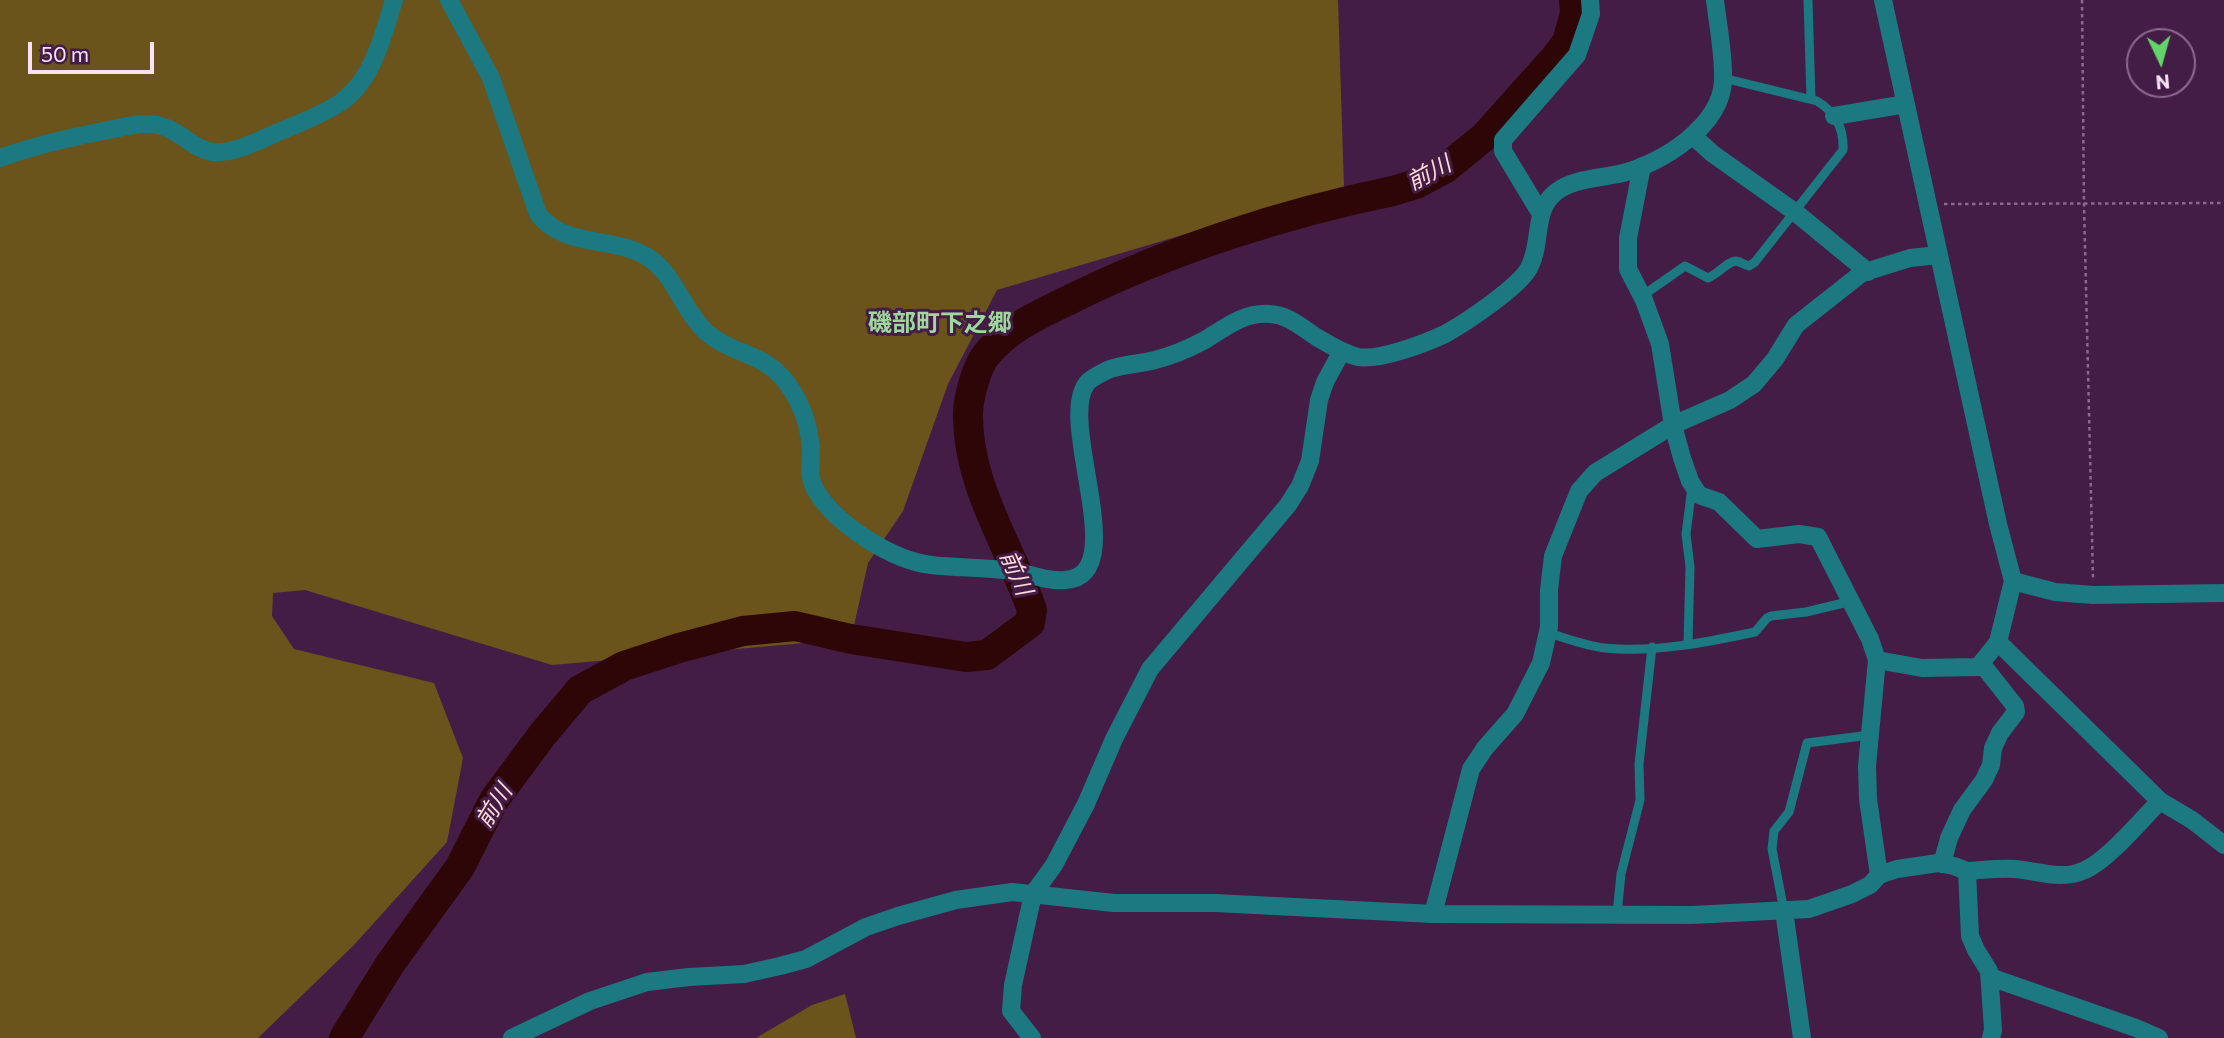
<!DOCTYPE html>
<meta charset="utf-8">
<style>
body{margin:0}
#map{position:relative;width:2224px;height:1038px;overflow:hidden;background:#441d46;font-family:Commissioner,sans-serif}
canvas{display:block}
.north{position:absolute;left:2126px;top:28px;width:70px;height:70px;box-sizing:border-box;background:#441d46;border:2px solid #8c6b8e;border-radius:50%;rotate:175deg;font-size:19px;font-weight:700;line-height:28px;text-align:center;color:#f9e1fa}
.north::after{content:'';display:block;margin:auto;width:24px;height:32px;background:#62d469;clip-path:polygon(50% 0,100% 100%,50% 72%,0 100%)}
.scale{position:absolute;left:28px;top:42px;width:126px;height:32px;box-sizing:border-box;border:4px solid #f9e1fa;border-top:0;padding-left:9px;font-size:21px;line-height:24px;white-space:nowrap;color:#f9e1fa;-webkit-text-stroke:5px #441d46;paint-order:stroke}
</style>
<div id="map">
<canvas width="2224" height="1038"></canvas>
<div class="north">N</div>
<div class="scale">50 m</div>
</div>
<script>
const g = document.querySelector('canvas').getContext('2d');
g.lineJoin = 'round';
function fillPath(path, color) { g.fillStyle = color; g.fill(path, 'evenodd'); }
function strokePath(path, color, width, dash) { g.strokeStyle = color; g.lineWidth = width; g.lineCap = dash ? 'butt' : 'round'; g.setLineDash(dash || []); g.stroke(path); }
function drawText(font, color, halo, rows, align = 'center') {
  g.font = font + ' Commissioner,"Noto Sans JP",sans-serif'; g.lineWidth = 6; g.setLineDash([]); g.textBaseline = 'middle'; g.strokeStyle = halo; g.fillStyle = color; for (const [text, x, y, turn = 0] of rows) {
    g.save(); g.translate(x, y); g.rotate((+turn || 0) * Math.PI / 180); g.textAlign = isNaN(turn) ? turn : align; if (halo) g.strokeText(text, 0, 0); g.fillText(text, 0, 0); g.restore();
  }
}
const green = new Path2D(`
 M0,0H1338L1344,187L997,290L948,384L903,511L868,563L851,639L552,665L305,590L273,593L272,616L294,649L434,683L463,758L447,842L353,946L258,1038H0Z
 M845,994L856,1038H756L812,1005Z`);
const river = new Path2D(`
 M344,1038L390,964L460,867L494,800L543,734L580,690L624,666L679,648L743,631L795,626L851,639L966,657L987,655L1030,623L1032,610C1010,546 967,485 968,414C968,398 977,365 987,354C1009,327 1041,314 1071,299C1170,250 1285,213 1393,191L1416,184L1446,168L1485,136L1554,59L1567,42L1575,13L1574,0`);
const path = new Path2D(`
 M2082,0L2084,205L2093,578
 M1944,204L2224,203`);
const service = new Path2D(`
 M1808,0L1811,99
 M1642,296L1685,266L1708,278C1717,275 1728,261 1736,261C1741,262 1745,265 1749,266L1755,262L1843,150C1844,129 1835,112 1817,101L1723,78
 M1548,633C1566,638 1586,646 1605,648C1654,653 1708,642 1755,632L1767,618L1771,616L1806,612L1852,601
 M1688,644L1690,567L1686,534L1692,487
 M1784,911L1772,849L1774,831L1789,812L1807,743L1870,735
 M1617,914L1621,874L1640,800L1639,764L1652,647`);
const minor = new Path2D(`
 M449,0L491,78L538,214C566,250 619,235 652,260C675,277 683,310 706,332C736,358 768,350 793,392C804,410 810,431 811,452C811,465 808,475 814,487C833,523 891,560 931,565C958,568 985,567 1012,571C1029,573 1047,582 1065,580C1133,576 1056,422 1087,383C1092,377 1104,372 1110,369C1125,364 1140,364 1155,360C1171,356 1190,348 1205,340C1226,327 1244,312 1270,314C1289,315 1302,328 1318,338C1330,345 1344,354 1358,357C1379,361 1426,343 1445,334C1465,323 1519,287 1529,268C1544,240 1530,206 1562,188C1580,178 1602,178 1623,173C1662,163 1721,126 1723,81C1724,55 1718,26 1715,0
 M1834,116L1906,104
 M1694,137L1713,154L1795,212L1868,272
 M0,158C33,146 68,138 103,131C117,129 131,124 145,124C177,123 189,149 213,152C233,154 256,142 274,134C296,124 321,116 341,102C373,80 383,35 394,0
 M1642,166L1628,238V269L1644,300L1660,344L1673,425L1682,458L1690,481L1699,495L1719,502L1757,539L1799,534L1818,537L1870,639L1877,660L1867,766L1868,799L1879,875
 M1541,214L1503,151V140L1577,55L1591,14L1590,0
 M2013,581L2055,592L2093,595L2224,593
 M1998,642L2160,801L2192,820L2224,845
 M1877,660L1922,668L1978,667L1998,642L2013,581L1998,524L1883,0
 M1942,864L1949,838L1962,810L1984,780L1991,765L1993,748L2000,733L2016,712L2015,706L1981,663
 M1967,871C1983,870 1999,868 2015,869C2039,871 2062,881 2085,870C2108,860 2141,820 2160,801
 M1784,911L1802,1038
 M1433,914L1471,769L1485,748L1515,714L1541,663L1549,627V590L1553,556L1579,491L1595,473L1673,425L1730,400L1754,384L1775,359L1796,325L1862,273L1910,258L1938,255
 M1990,977L2136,1028L2159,1038
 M512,1038L590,1001L647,982L689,977L744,974L780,966L806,959L866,927L898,916L956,900L1012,892L1114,903H1215L1433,914L1692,915L1809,909L1852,894L1870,885L1879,875L1897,869L1938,863L1954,866L1967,871L1970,936L1976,950L1989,971L1993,1030L1991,1038
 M1032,1038L1011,1011L1013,985L1033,894L1054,865L1086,804L1114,739L1150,669L1288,505L1300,486L1310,461L1319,400L1325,382L1342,351`);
const waterNames = [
 ["前川",1429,173,-28],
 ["前川",1016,573,66],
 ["前川",494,806,-58]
];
const quarterNames = [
 ["磯部町下之郷",940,323]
];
fillPath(green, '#6b531c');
strokePath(river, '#2f0607', 30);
strokePath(path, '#8b6a8c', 2.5, [3.5, 3.5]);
strokePath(service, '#1c7881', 9);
strokePath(minor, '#1c7881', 18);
drawText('italic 23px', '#fedbd7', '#441d46', waterNames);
drawText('bold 24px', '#9ed89e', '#441d46', quarterNames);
</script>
